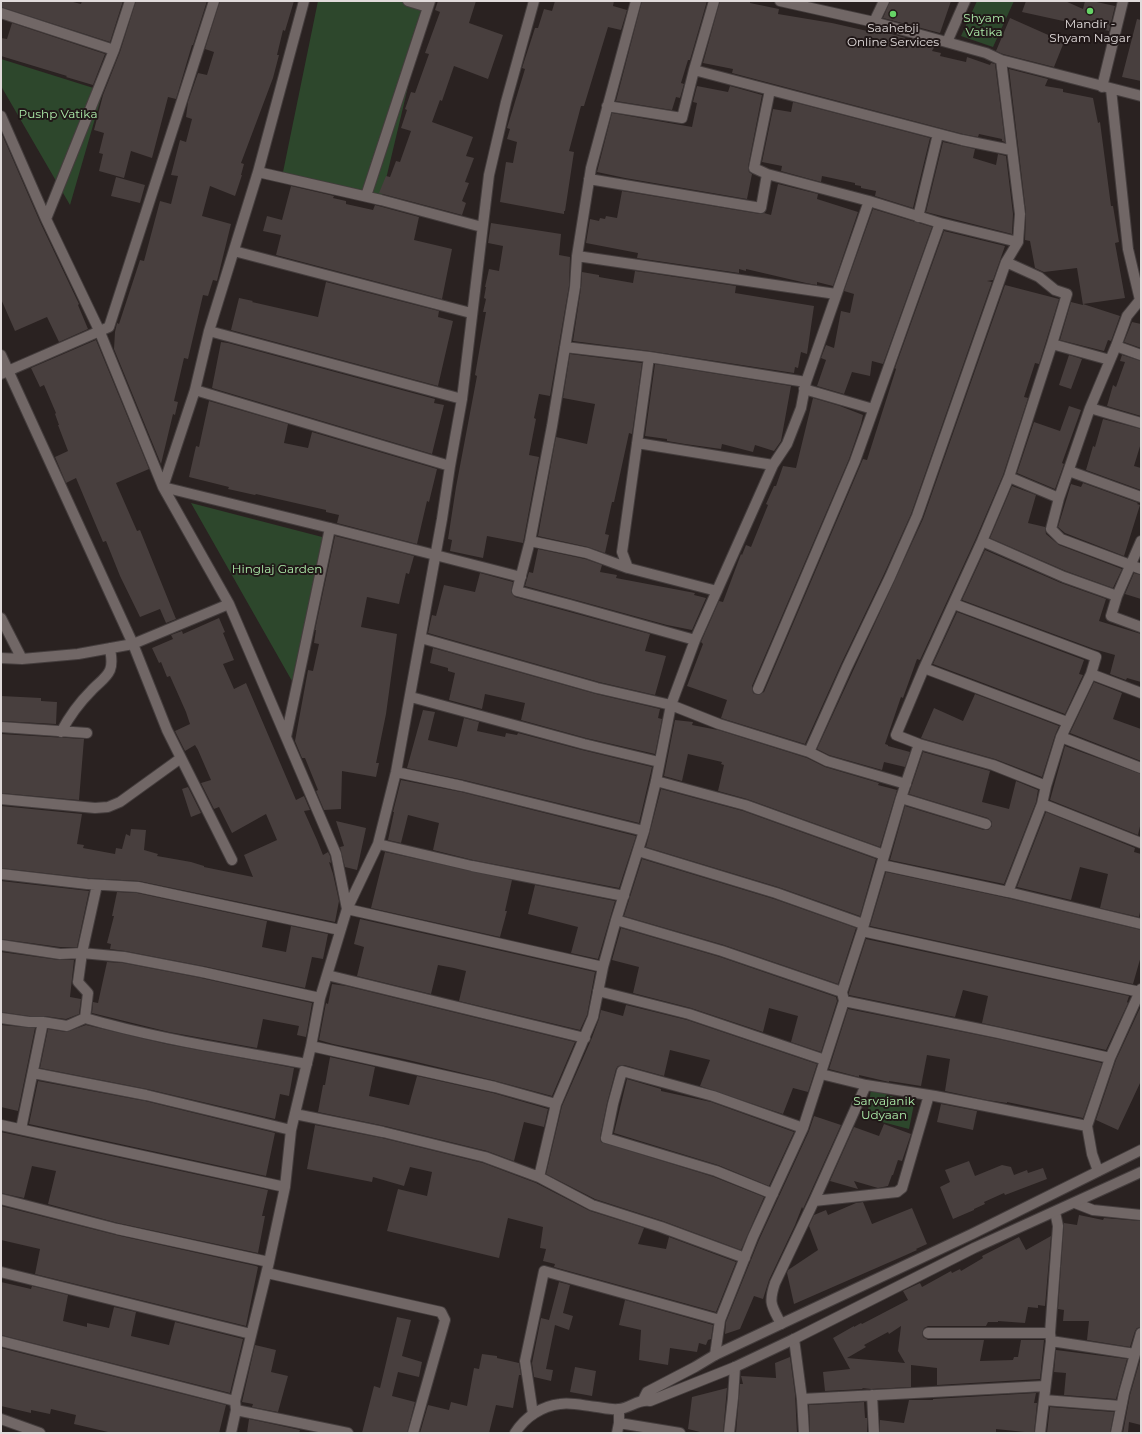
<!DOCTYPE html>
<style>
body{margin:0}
#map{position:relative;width:1142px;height:1434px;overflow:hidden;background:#2a2221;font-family:Montserrat,sans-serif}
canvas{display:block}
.frame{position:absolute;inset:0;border:2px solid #e1dbdb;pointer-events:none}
</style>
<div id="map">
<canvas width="1142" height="1434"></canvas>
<div class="frame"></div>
</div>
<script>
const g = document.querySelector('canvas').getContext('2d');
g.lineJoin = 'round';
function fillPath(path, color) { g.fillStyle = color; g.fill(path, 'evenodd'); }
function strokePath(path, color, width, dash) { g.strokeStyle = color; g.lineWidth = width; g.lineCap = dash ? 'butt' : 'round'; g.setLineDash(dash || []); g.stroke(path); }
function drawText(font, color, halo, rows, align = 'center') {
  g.font = font + ' Montserrat,sans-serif'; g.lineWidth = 4; g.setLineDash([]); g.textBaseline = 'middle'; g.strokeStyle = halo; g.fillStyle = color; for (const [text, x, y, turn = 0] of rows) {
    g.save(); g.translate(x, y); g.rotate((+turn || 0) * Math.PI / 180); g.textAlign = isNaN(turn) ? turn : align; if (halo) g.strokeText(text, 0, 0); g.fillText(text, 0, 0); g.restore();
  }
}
const green = new Path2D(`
 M318,1H408L427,7L381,200L282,177Z
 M977,1H1014L993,47L961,36Z
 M1,59L103,91L70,205L1,86Z
 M191,503L326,538L296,688Z
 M871,1089L914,1104L909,1129L867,1118Z`);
const building = new Path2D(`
 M1,1H69L81,4L82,1H123L110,42L1,7Z
 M136,1H207L193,45H192L176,99L168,97L152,158L131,151L124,178L99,171L103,154L99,153L104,133L94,130L103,95L120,52Z
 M220,1H294L285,31L283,30L277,55H279L273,78L241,163L244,164L241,175H242L235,196L210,186L202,216L231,224L217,281L213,280L208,296L203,295L188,359L184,358L174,401L178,402L175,415L173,414L161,464L114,349L115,332L117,323L119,324L140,260L144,261L160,201L171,204L178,176L171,175L180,140L186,142L192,119L186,117L188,102L198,73L207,75L214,52L205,49Z
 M438,1H476L469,23L503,35L488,79L454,66L442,101L440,100L432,122L473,137L466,156L474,158L465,182L469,183L462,201L466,203L462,215L379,193L386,176L390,177L396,161L400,162L411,131L401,128L407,110L405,109L411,92L415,93L429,54L425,53L440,12L435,10Z
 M555,1H614L613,6L627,10L621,30L608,27L584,106H581L569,151L574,152L565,211H564V214L500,202L506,162L513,163L517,142L507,139L510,129L507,128L525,69L522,68L535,28H538L544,9L552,11Z
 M642,1H707L690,60H688L681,83L684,84L680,98L676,97L672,110L616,101Z
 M720,1H750V3L779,9L778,14L832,23L876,33L877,30L935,46L932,51L941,53L940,56L966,62L967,57L990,65L991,63L995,64L1005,142L1002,141V139L979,134L978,137L963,134L732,73L733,69L703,63Z
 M890,1H951L940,33L883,18Z
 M1026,1H1065L1083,9L1085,1H1092L1115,6L1109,31L1022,12Z
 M1010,18L1064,42L1054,67L1003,54L996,51Z
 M1137,19L1141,20V81L1122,77Z
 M12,23L105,54L93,85L66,77L67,76L1,56V38L7,39Z
 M1009,69L1048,79L1045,86L1063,89V92L1093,98L1098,123L1100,122L1111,206H1113L1119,242L1115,243L1125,298L1083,304L1120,316L1111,341L1108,340L1104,351L1060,340L1071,302L1083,305L1077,268L1044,272L1035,268L1030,241L1025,240L1026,213Z
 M697,86L728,92L730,86L762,95L748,167L749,172L752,174L747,199L625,178L597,172L612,113L692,127L697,103L693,102Z
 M793,102L930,138L913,208L875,196L876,191L861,188V186L855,185V183L822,176L821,182L781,171L782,166L762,162L773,109L791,112Z
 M1,132L40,222L78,302L79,304L78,305L88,329L59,342L47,317L15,331L1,299Z
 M943,142L975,149L973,158L996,165L998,154L1006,156L1013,214L1012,234L926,212Z
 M116,177L145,185L140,203L111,196Z
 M778,184L818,194L817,199L858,212L833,286L817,282V285L806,283L746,269V271L739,269V273L637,258L638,253L586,243L590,219L599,221L600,218L605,219L606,216L617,218L622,191L760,214L764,213L771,215Z
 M291,186L334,196L333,198L346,201V204L373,210L375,205L419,217L414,240L452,249L442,299L276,255L281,235L263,231L267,216L282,220Z
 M873,209L932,227L883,364L872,361L870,376L852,372L844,394L817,386L826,360L821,358L826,345L834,348L841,311L850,313L854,294L844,291Z
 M491,223L561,234L559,255L570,257L569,286L550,396L539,394L534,418L536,419L529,455L539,457L523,543L487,536L483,558L450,551L452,540L448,539L456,487L477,376L475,375L486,312H483L486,299L484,298L486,287H485L489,269L499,271L503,246L488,243Z
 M944,231L1005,246L993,280L987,281L992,282L911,514L884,574L841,664L805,744L721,718L727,700L687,686L703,644L701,642L719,601L723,602L741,554L742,555L746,545L751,547L768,505L766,504L774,486H776L783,466L796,468L813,398L840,406L863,415L861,424L849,459L752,686L753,693L758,695L764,692L863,459L867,460L896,369L895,368Z
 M635,271L736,286L735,293L814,306L807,354L801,352L798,368L795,367L794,373L650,351L573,341L581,288L582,272L599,275V277L633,283Z
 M326,282L439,311L438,317L453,321L438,386L231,330L239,298L253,301L252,302L318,317Z
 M1005,285L1059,299L1039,364L1035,363L1024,397L1028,398L1003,475L976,538L920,660L917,659L903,698L901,697L885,744L888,745V746L910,752L905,767L884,762L882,770L829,755L817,749L923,519Z
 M1132,322L1141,324V348L1124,342Z
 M96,340L149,469L116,483L137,531L140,530L176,619L166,623L160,609L140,617L120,576L106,541L103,542L76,478L66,483L55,457L68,451L58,425H59L55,414L56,413L44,385L40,387L31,368Z
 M221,342L228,343L435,399L434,403L444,405L432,454L212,388Z
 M570,354L642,363L632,434L629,433L614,502H612L605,534L609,535L605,553L588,547L538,536L556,437L587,444L595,404L563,398Z
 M1069,355L1082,359L1071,389L1059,385Z
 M1122,355L1141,361V416L1107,406L1113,385L1116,387L1125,362L1120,361Z
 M655,364L791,386L781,441L774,451L755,445L753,452L722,444L721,449L685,444L667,441V439L645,436Z
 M209,401L288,424L284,443L308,448L312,432L437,469L429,502L427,501L417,544L337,523L339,515L326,512V510L256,494L255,495L228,489L229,487L189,477L196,446L199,447Z
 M1069,406L1081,410L1062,463L1064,464L1055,489L1017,473L1034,422L1060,431Z
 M1103,419L1141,429V443L1134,466L1141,468V490L1086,470L1093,446L1095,447Z
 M1083,483L1138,503L1137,504L1140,505L1124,556L1065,533L1058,527L1071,484L1081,487Z
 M1012,486L1036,495L1028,523L1045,527L1046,534L1059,545L1122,569L1113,588L1066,571L990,538Z
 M335,536L414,556L409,574L406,573L399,604L367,597L361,627L397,634L386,714L376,763H379L376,777L342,771L341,809L324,810L316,791L318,790L305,758H302L295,741L308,670L313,671L319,644L314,643L316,630H315Z
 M538,549L585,559L602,565L600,572L617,575L616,578L695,593L694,595L706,598L692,630L667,625L525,586L529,572L533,573Z
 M985,550L1061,583L1106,599L1099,621L1141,634V682L1127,678L1126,680L1110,674L1115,655L1094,649L962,600Z
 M480,573L513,582L511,592L515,597L650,634L645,651L666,656L655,695L599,682L428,633L432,615L436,616L444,585L475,592Z
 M1134,573L1141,575V599L1125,594Z
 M957,612L1084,660L1079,674L1083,675L1065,714L933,664Z
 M219,618L225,632L223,633L234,660L223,664L234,689L246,683L296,800L304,796L310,810L304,811L317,840L323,855L328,852L330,856L331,863L329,862L333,874L339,901L335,922L139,881L88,878L1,868L2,831H1V806L82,814L77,844L84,845L83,848L115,854L116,848L122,849L126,834L130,836L131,829L146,830L144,850L158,854L157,856L191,862L204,866V867L253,877L244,855L277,840L266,814L232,833L219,807L214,809L201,783L211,780L198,750L195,745L185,751L175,731L190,724L186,712L170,676L167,677L161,662L159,663L152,648L173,639L171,635L182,631L183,634Z
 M433,648L596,694L660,709L658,718L662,719L655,754L586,738L521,720L525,703L485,694L482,709L449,700L455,673L448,671V668L430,663Z
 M1094,682L1122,693L1113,719L1141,729V761L1070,733Z
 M975,694L1059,726L1055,735L1042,777L995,759L921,738L934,708L963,721Z
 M1,696L41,698V701L57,702L56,724L1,721Z
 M423,710L435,712L428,740L457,747L464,718L479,722L477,731L505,737L506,733L517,735L518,733L582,750L652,767L639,823L464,780L407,768Z
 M675,720L693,722L692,725L718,730L807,758L825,767L879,783L878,785L897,790L880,847L747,799L718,791L724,765L721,764L722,762L688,754L682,781L664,776Z
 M1,734L84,739L79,800L1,793Z
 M1065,746L1141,774V822L1138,835L1050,800Z
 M923,752L990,771L982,802L1009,809L1016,781L1038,790L1036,802L1004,884L890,860L905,806L984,830H988L992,826V822L988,818L909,794Z
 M401,780L461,792L636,836L619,888L473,860L433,850L439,823L408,815L401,843L388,840L394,812H393Z
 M188,787L201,813L191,817L182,789Z
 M661,789L743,811L876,859L860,916L778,887L646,847Z
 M1046,812L1135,848L1134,852L1141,854V907L1139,917L1100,908L1108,874L1080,867L1071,900L1017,887Z
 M336,821L366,828L357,870L345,867L340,847L344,846Z
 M385,852L512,880L505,911H507L500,937L371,908Z
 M642,859L774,899L856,928L838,984L724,945L624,916Z
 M886,872L1007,898L1141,930V956L1133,984L870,926Z
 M1,881L89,891L77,947H60L1,939Z
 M535,885L615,901L598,959L571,953L578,927L528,914Z
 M117,892L137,893L267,921L262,947L286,952L291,926L328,934L323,959L312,957L305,988L203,966L125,951L110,949L111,944L107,943L114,916H112Z
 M360,919L595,972L587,1015L580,1030L459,1001L466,971L454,968L438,965L431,994L357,976L364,947L354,944Z
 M621,928L720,957L836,997L837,1001L821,1052L791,1042L798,1016L769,1008L763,1032L691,1008L633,993L639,967L612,960Z
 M866,939L1129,996L1127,1002L1128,1003L1106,1050L982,1023L988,996L963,990L955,1017L849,995V992Z
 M1,952L59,960H74L70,997L81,999L79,1014L66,1019L44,1016H29L1,1012Z
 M107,962L123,963L201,978L312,1003L306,1037L297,1035L299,1026L263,1019L257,1048L169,1032L92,1013L93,1002L98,1003Z
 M332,984L346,986L575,1042L552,1096L496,1081L404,1059L333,1044L319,1040L326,1003L328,1004Z
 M626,1005L687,1020L817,1064L808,1092L793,1088L783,1114L700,1086L710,1060L670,1050L664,1076L624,1065L618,1066L616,1069L607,1103L600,1137L601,1142L714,1177L764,1197L741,1250L663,1221L595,1199L546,1174L562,1106L591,1040L599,1019L601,1010L623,1016Z
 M1140,1008L1141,1009V1081L1118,1130L1096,1120L1116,1060Z
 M848,1009L998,1039L1102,1063L1083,1118L1007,1102V1103L987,1100L945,1091L950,1059L927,1055L921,1086L902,1083L889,1081V1082L859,1075V1077L829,1069Z
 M1,1025L35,1028L18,1111L1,1107Z
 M86,1025L166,1044L294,1068L289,1096L280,1094L275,1119L147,1089L40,1068L48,1029L66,1032Z
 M330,1057L375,1067L369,1096L409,1105L417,1076L493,1093L548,1109L544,1127L524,1122L514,1161L487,1151L385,1126L318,1112L323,1085H325Z
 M627,1079L661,1089V1091L711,1102L794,1132L769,1186L718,1165L614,1133Z
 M38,1081L145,1101L275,1133L266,1176L29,1124Z
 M941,1104L977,1111L973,1130L937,1122Z
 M814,1116L841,1125L803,1209L802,1207L795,1225L769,1280L763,1299L754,1296L740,1329L725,1334L726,1322L759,1240L809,1131Z
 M884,1124L911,1134L902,1161L898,1160L893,1175H892L888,1186L878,1188L854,1181L858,1189L830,1181L854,1127L879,1136Z
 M315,1125L382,1138L483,1163L536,1183L590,1211L644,1228L638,1244L666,1249L669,1237L736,1262L716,1312L554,1267L555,1264L543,1261L546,1249L540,1248L543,1227L508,1218L499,1258L387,1231L398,1189L427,1196L432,1172L410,1167L404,1186L373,1177L372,1182L307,1169Z
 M1,1132L268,1190L262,1216H265L258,1253L118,1223L48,1204L56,1171L32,1166L24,1198L1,1193Z
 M969,1161L975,1176L1002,1165L1011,1167L1014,1175L1027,1170L1028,1173L1043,1168L1047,1179L1005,1195L1004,1193L984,1202L985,1204L974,1209V1210L953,1219L940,1187L950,1182L945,1170Z
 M863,1202L872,1224L912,1208L927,1244L916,1249L917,1250L906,1255L794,1304L787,1273L788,1270L818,1250L809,1226L814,1215L826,1210L828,1215L856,1203Z
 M1,1206L116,1235L256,1266L258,1267L246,1326L35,1274L40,1249L1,1240Z
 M1079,1215L1103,1220L1104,1218L1141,1221V1327L1137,1328L1135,1331L1130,1347L1087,1340L1089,1321H1063L1064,1310L1058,1309L1064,1223L1077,1225Z
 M1051,1236L1045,1306L1038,1305V1308L1028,1307L1025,1323L998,1321V1322H988L986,1326H928L924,1328L922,1333L923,1337L928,1340H984L980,1361L1013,1360L1014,1357H1018L1021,1340H1044L1040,1379L937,1385V1368L911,1365V1387L871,1389L862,1388L863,1389L825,1391L823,1372L850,1369L833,1338L854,1326V1327L861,1323L862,1324L908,1300L903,1291L920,1283L922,1287L951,1271L952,1273L960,1269L961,1271L983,1258L982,1256L1019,1237L1026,1250ZM901,1326L898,1351L905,1363L847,1358L866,1347L864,1345L888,1332L889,1334Z
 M1,1282L31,1289L32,1286L68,1295L63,1321L87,1327V1323L109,1328L114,1307L136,1312L131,1336L169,1345L175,1322L243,1339L230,1393L1,1335Z
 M559,1282L570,1285L563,1313L573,1316L569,1330L555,1325L546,1369L553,1370L551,1381L534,1377L532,1363L541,1318L549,1320Z
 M625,1300L713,1325L711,1339L708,1340L706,1345L699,1343L697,1352L670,1348L668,1365L639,1360L641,1330L619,1325Z
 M397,1317L411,1320L402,1356L422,1362L419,1377L398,1372L392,1396L415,1402L407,1433H362L374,1386L380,1388Z
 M255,1345L276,1350L271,1372L288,1376L278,1412L252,1407L253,1404L242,1402Z
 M1,1348L226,1405L219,1433H108V1432L74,1424L76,1415L51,1409L50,1414L31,1410V1413L1,1406Z
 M1056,1350L1127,1359L1116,1399L1064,1395L1066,1373L1054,1372Z
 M482,1354L497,1356V1358L519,1363L521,1375H519L513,1408L496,1405L489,1433H420L428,1405L449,1410L451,1402L467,1406L474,1368L479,1369Z
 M790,1357L795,1394L797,1433H736L740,1384H743L741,1376L776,1378L775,1363Z
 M1141,1357V1425L1129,1422L1128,1433H1123L1130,1395Z
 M575,1367L596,1371L592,1396L570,1392Z
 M727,1388L723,1433H704L688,1429L692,1397Z
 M1036,1393L1034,1403H1037L1034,1433L996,1429V1433H880V1420L904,1423L909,1400H933V1399Z
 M864,1402L865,1418H867V1433H810L809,1405Z
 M1050,1407L1114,1412L1110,1433H1047Z
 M249,1419L300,1430L299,1433H247Z`);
const minor = new Path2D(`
 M408,1L428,7
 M636,1L591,168L577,256L575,287L552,426L530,541L517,591L570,605L695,640
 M780,1L874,22L986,53L1001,60L1141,96
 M1,13L114,50
 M874,22L884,1
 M947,42L965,1
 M694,70L962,140L1011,150
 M1102,87L1123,1
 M1111,89L1128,249L1140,300L1127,316L1116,346L1090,408L1059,498L1051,529L1061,539L1141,569
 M607,106L682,118L694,70L714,1
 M1,116L46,219L99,330L163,487L229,604L336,854L347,909L603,967
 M258,172L304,1
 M767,174L754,168L770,90
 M589,179L761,208L767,174L869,201L940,223L1018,242L1020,214L1001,60
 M366,196L430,1
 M918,217L938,134
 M46,219L114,50L130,1
 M234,251L471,313
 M577,256L836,294
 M1006,262L1039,277L1055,290L1067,294L1052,344L1009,477L982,541L924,668L896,735L919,744L993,765L1046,786
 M209,331L258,172L381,200L482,227
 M1052,344L1110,360
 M1116,346L1141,355
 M565,347L649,357L806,382
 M1,355L133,644L167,730L232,860
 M1,374L109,327L214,1
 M804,389L873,409
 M195,390L209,331L462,399
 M1090,408L1141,423
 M637,443L773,465
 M450,466L195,390L163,487L330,528L521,577
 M1069,471L1141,497
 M1009,477L1059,498
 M530,541L587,553L628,568L717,591
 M982,541L1064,577L1117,596
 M1141,541L1117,596L1111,616L1141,627
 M628,568L622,552L649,357
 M954,604L1096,657L1091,674L1061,737L1046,786L1042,804L1008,892
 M1,618L22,659L1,658
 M421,638L597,688L671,705L719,724L809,752L827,761L906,784
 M22,659L78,654L133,644L229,604
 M924,668L1067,722
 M1091,674L1141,693
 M758,689L855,461L940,223
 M411,697L584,744L659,762
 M1,727L87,733
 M61,732C69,717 79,703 91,691C97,684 106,679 110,670C113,663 111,656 110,648
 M286,737L330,528
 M1061,737L1141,768
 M809,752L847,667L890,577L917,516L1006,262L1018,242
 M396,772L462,786L644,831
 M656,781L745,805L884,855
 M901,798L986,824
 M1,799L95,808L108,807L120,802L181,758
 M1042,804L1141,843
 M378,844L472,866L624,896
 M638,851L776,893L863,924
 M882,865L1008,892L1141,924
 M1,874L87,884L138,887L340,930
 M616,920L722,951L842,992
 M862,931L1140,992
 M1,945L60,954L82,953L124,957L202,972L320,998
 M327,975L585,1038
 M598,991L689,1014L825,1060
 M844,1001L999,1033L1110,1058
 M1,1018L29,1022H43L67,1026L85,1018C157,1039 233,1050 307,1064
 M85,1018L88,993L78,982L82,953L97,885
 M311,1046L495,1087L556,1104
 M33,1073L146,1095L291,1130
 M821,1074L866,1085L935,1096L1087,1126
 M295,1114L383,1132L485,1157L539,1177L592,1205L661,1227L745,1258
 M1,1125L285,1187
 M21,1129L43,1022
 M1098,1171L1092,1154L1087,1126L1110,1058L1141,989
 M539,1177L556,1104L593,1017L603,967L616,920L644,831L656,781L671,705L695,640L773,465L787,444L801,408L806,382L869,201
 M773,1194L716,1171L606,1138L613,1104L622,1071L713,1096L803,1128
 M1,1199L117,1229L269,1262
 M814,1201L897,1192L902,1188L929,1095
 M1075,1203L1093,1210L1141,1215
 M1,1272L251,1334
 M267,1273L441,1312L445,1320L413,1433
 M781,1324C772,1306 768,1304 775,1283L814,1201L866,1085
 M928,1333H1050
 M794,1339L802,1399L804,1433
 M1,1341L235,1401
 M1051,1341L1135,1354
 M715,1355L720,1320L753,1237L803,1128L844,1001L842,992L862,931L901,798L919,744
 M872,1395L874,1433
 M802,1399L1045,1386
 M1044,1400L1121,1406
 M236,1410L348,1433
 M533,1414L525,1361L544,1271L720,1320
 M1,1419L40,1433
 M619,1423L680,1433
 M231,1433L236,1410L235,1401L269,1262L285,1187L291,1130L311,1046L320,998L347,909L378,844L396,772L442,519L450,466L462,399L489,175L506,102L534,1
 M617,1433L619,1423V1409
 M729,1433L733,1398L735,1367
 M1040,1433L1051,1341L1050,1333L1058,1226L1055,1212
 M1116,1433L1124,1393L1141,1333`);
const tertiary = new Path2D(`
 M643,1400L647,1392L695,1367L715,1355L972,1234L1141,1150
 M515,1433C525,1417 542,1406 560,1404C572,1402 585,1406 597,1407C604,1408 612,1410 619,1409C631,1408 637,1399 650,1401L735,1367L794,1339L974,1248L1141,1172`);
const markers = [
 [1090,11,4,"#66d466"],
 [893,14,4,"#66d466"]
];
const parkNames = [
 ["Shyam",984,18],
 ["Vatika",984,32],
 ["Pushp Vatika",58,114],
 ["Hinglaj Garden",277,569],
 ["Sarvajanik",884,1101],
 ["Udyaan",884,1115]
];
const poiNames = [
 ["Mandir -",1090,24],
 ["Shyam Nagar",1090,38],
 ["Saahebji",893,28],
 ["Online Services",893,42]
];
fillPath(green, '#2d472c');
fillPath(building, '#483f3e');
strokePath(minor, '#443d3d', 12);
strokePath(tertiary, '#443d3d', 12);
strokePath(minor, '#716766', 10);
strokePath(tertiary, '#716766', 10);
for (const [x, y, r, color] of markers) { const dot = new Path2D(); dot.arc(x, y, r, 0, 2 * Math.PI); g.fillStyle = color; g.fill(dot); strokePath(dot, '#211818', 1.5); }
drawText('12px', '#adecaa', '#211818', parkNames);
drawText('12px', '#e1dbdb', '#211818', poiNames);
</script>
